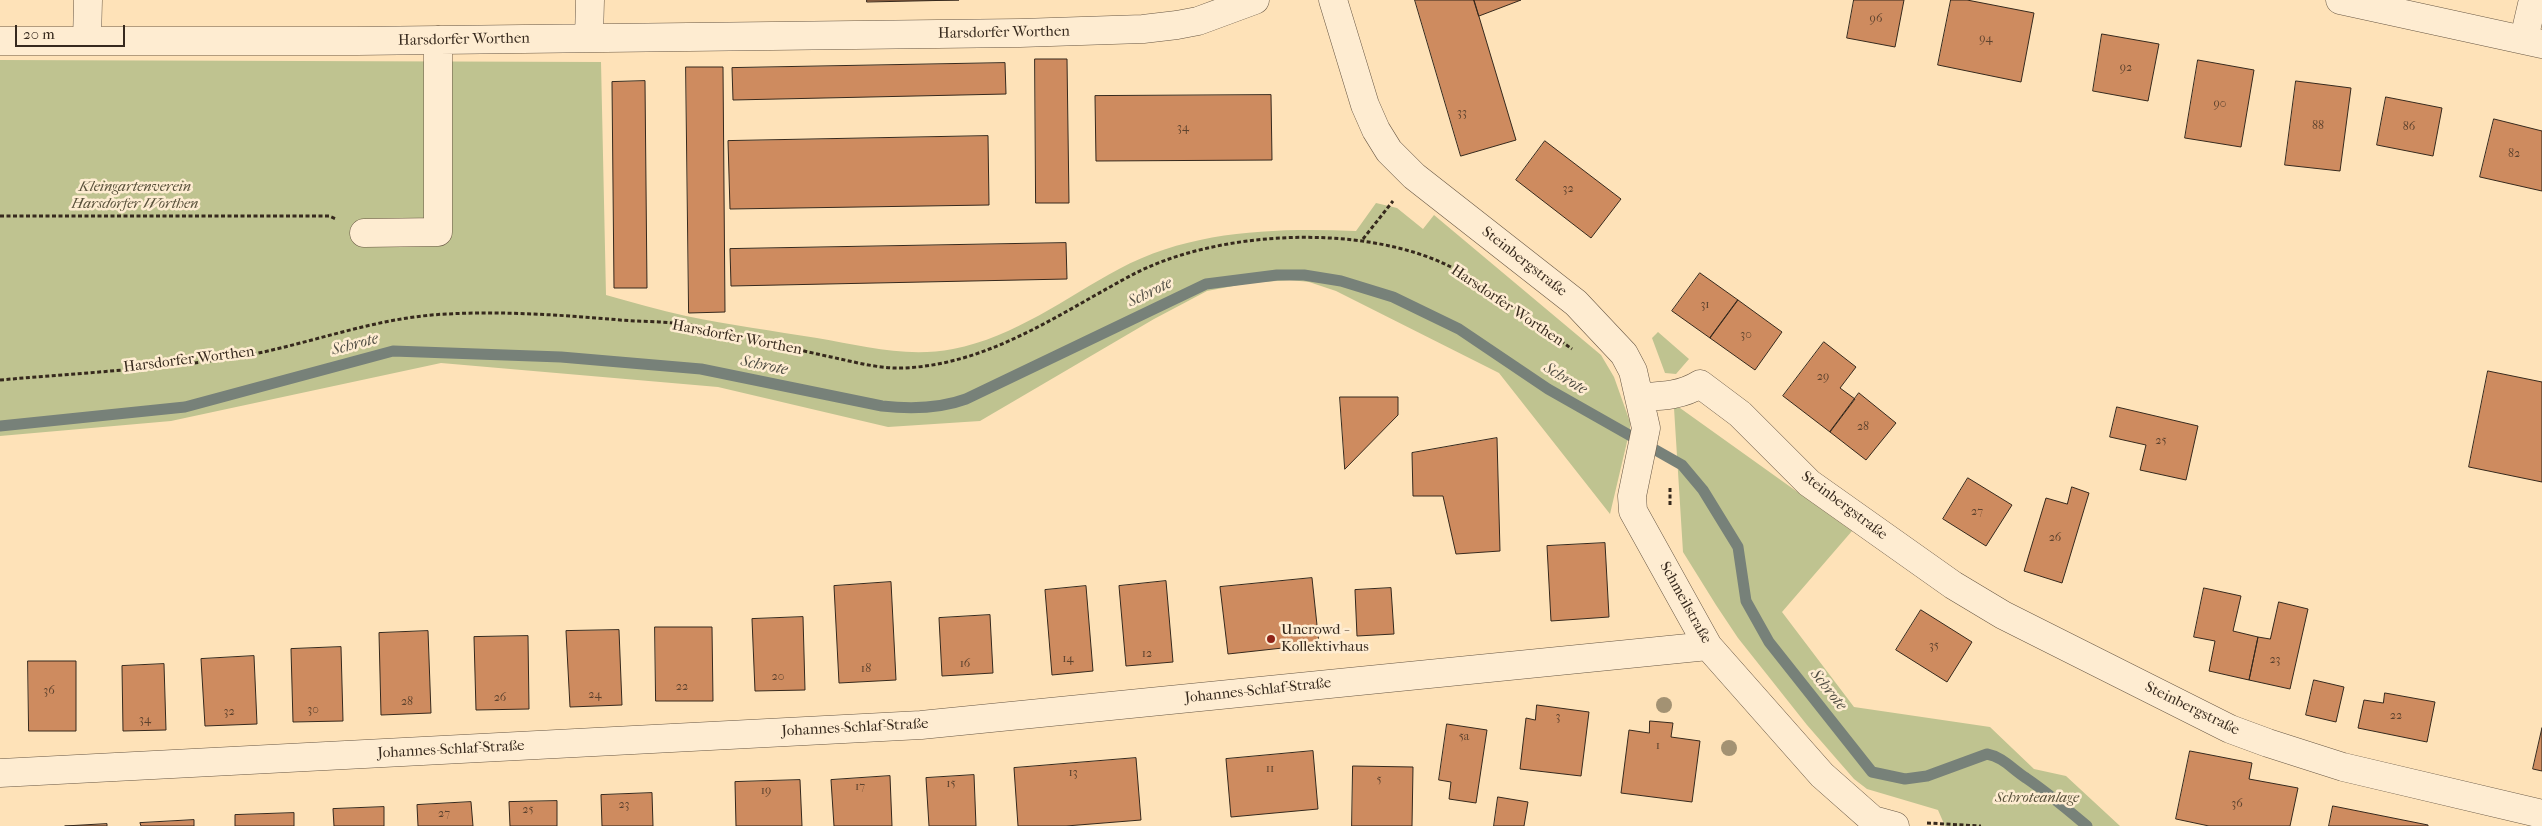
<!DOCTYPE html>
<meta charset="utf-8">
<style>
body{margin:0}
#map{position:relative;width:2542px;height:826px;overflow:hidden;background:#fee2b8;font-family:"IM FELL French Canon",serif}
canvas{display:block}
.scale{position:absolute;left:15px;top:25px;width:110px;height:22px;box-sizing:border-box;border:2px solid #36291d;border-top:0;padding-left:6px;font-size:15px;line-height:18px;white-space:nowrap;color:#36291d;-webkit-text-stroke:4px #feecd1;paint-order:stroke}
</style>
<div id="map">
<canvas width="2542" height="826"></canvas>
<div class="scale">20 m</div>
</div>
<script>
const g = document.querySelector('canvas').getContext('2d');
g.lineJoin = 'round';
function fillPath(path, color) { g.fillStyle = color; g.fill(path, 'evenodd'); }
function strokePath(path, color, width, dash) { g.strokeStyle = color; g.lineWidth = width; g.lineCap = dash ? 'butt' : 'round'; g.setLineDash(dash || []); g.stroke(path); }
function drawText(font, color, halo, rows, align = 'center') {
  g.font = font + ' "IM FELL French Canon",serif'; g.lineWidth = 5; g.setLineDash([]); g.textBaseline = 'middle'; g.strokeStyle = halo; g.fillStyle = color; for (const [text, x, y, turn = 0] of rows) {
    g.save(); g.translate(x, y); g.rotate((+turn || 0) * Math.PI / 180); g.textAlign = isNaN(turn) ? turn : align; if (halo) g.strokeText(text, 0, 0); g.fillText(text, 0, 0); g.restore();
  }
}
const green = new Path2D(`
 M0,60L601,62L606,295C632,302 659,310 686,316C729,325 774,331 817,338C863,346 907,358 953,349C1015,337 1065,298 1119,269C1192,230 1275,228 1356,231L1376,203L1397,208L1423,229L1434,215L1601,355L1614,377L1630,422V429L1610,514L1499,373L1336,291L1309,282L1290,280L1249,283L1207,291L1154,319L980,421L888,427L718,387L441,363L171,421L0,436Z
 M1658,332L1689,359L1676,374L1665,373L1652,338Z
 M1674,408H1680L1852,531L1782,612L1854,707L1990,727L2034,769L2066,776L2120,826H1945L1938,810L1867,789L1854,779L1807,725L1738,638L1716,605L1683,552Z`);
const stream = new Path2D(`
 M0,426L185,407L393,351L561,357L701,369L882,406C910,409 939,409 966,399L1206,284L1277,275H1304L1341,281L1393,297L1459,329L1548,389L1682,465L1703,490L1738,547L1746,601L1769,642L1872,772L1905,779L1927,776L1987,754C2003,757 2012,769 2026,778C2048,793 2067,809 2087,826`);
const building = new Path2D(`
 M867,0H959L867,2Z
 M1415,0H1474L1516,140L1461,156Z
 M1474,0H1521L1479,16Z
 M1854,0H1904L1895,47L1847,38Z
 M1951,0H1967L2034,13L2021,82L1938,65Z
 M2102,34L2159,44L2148,101L2093,91Z
 M1035,59H1067L1069,203H1036Z
 M2198,60L2254,70L2241,147L2185,138Z
 M1005,63L1006,94L733,100L732,68Z
 M686,67H723L725,312L689,313Z
 M645,81L647,288H614L612,82Z
 M2296,81L2351,88L2340,171L2285,165Z
 M1271,95L1272,160L1096,161L1095,96Z
 M2386,97L2442,108L2433,156L2377,145Z
 M2494,119L2542,131V191L2480,177Z
 M988,136L989,205L730,209L728,141Z
 M1545,141L1621,199L1591,238L1516,180Z
 M1066,243L1067,279L731,286L730,249Z
 M1700,273L1738,300L1710,338L1672,311Z
 M1738,300L1782,332L1755,370L1710,338Z
 M1824,342L1856,367L1840,388L1855,399L1830,432L1783,396Z
 M2488,371L2542,382V482L2469,467Z
 M1859,393L1896,423L1866,460L1830,432Z
 M1340,397H1398V415L1345,469Z
 M2117,407L2198,426L2186,480L2140,470L2146,445L2110,437Z
 M1497,438L1500,551L1456,554L1443,496H1413L1412,453Z
 M1968,478L2012,505L1986,546L1943,519Z
 M2072,487L2089,493L2062,583L2024,571L2046,498L2067,504Z
 M1605,543L1609,617L1551,621L1547,546Z
 M1312,578L1319,644L1228,654L1220,587Z
 M1166,581L1173,662L1126,666L1119,586Z
 M891,582L896,680L839,683L834,586Z
 M1086,586L1093,671L1052,675L1045,590Z
 M1391,588L1394,634L1357,636L1355,590Z
 M2204,588L2241,596L2233,631L2258,637L2249,680L2209,671L2215,641L2194,637Z
 M2279,602L2308,609L2290,689L2249,680L2258,637L2270,639Z
 M1921,610L1972,642L1947,682L1896,650Z
 M990,615L993,673L942,676L939,618Z
 M803,617L805,690L755,691L752,619Z
 M655,627H712L713,701H656Z
 M619,630L622,705L570,707L566,631Z
 M428,631L431,713L381,715L379,633Z
 M528,636L529,709L476,710L474,637Z
 M341,647L343,721L293,722L291,649Z
 M254,656L257,724L205,726L201,659Z
 M28,661H76V731H29Z
 M164,664L166,730L123,731L122,666Z
 M2314,680L2344,687L2336,722L2306,715Z
 M2385,693L2435,702L2427,742L2358,728L2364,700L2383,703Z
 M1537,705L1589,712L1581,776L1520,769L1526,718L1535,720Z
 M1650,721L1673,723L1671,737L1700,741L1692,802L1621,793L1629,730L1649,733Z
 M1447,724L1487,730L1476,803L1449,799L1451,782L1439,780Z
 M2542,728V771L2533,769Z
 M1313,751L1318,809L1231,817L1226,759Z
 M2190,751L2252,763L2249,779L2298,788L2290,826H2209L2176,819Z
 M1136,758L1141,820L1066,826H1018L1014,768Z
 M1353,766L1413,767L1412,826H1352Z
 M974,775L976,826H929L926,778Z
 M890,776L892,826H834L831,780Z
 M800,780L802,826H736L735,782Z
 M652,793L653,826H602L601,795Z
 M1498,797L1528,802L1524,826H1494Z
 M557,801V826H510L509,802Z
 M471,802L473,826H418L417,805Z
 M2333,806L2428,825V826H2329Z
 M384,807V826H334L333,809Z
 M294,813V826H235V815Z
 M194,820V826H141L140,823Z
 M107,824V826H65Z`);
const path = new Path2D(`
 M0,216H329L336,219
 M1363,239L1393,201
 M0,380C79,373 159,369 238,357C308,345 375,317 447,314C504,311 563,315 620,320C644,322 670,321 694,326C740,336 785,347 831,357C855,362 879,369 904,368C989,364 1057,315 1130,276C1215,230 1362,223 1449,266C1493,288 1532,321 1572,349
 M1670,488V507
 M1927,823L1981,826`);
const minor = new Path2D(`
 M1333,0L1365,105L1376,130L1389,151L1414,176L1576,303L1624,354L1633,371L1646,428L1632,496L1633,511L1708,646L1822,775L1873,820L1895,826
 M2340,0L2542,44
 M589,38L590,0
 M2524,39L2533,0
 M0,41H357L1020,33L1143,29L1177,25L1198,21L1255,0
 M87,41L88,0
 M364,233L438,232V40
 M1640,397C1661,396 1681,396 1700,384L1740,414L1809,483L1953,585L2003,615L2230,729L2268,743L2343,767L2542,814
 M0,773L921,725L1708,646`);
const trees = [
 [1664,705],
 [1729,748]
];
const markers = [
 [1271,639,5,"#8f2418"]
];
const numberNames = [
 ["96",1876,19],
 ["94",1986,39],
 ["92",2126,68],
 ["90",2220,104],
 ["33",1462,113],
 ["88",2318,126],
 ["86",2409,127],
 ["34",1183,128],
 ["82",2514,154],
 ["32",1568,189],
 ["31",1705,305],
 ["30",1746,335],
 ["29",1823,377],
 ["28",1863,427],
 ["25",2161,441],
 ["27",1977,512],
 ["26",2055,538],
 ["35",1934,646],
 ["12",1147,654],
 ["14",1068,659],
 ["23",2275,660],
 ["16",965,664],
 ["18",866,669],
 ["20",778,677],
 ["22",682,687],
 ["36",49,691],
 ["24",595,695],
 ["26",500,698],
 ["28",407,702],
 ["30",313,710],
 ["32",229,712],
 ["22",2396,716],
 ["3",1558,717],
 ["34",145,720],
 ["5a",1464,737],
 ["1",1658,746],
 ["11",1270,769],
 ["13",1073,773],
 ["5",1379,780],
 ["15",951,784],
 ["17",860,787],
 ["19",766,791],
 ["36",2237,804],
 ["23",624,805],
 ["25",528,810],
 ["27",444,814]
];
const streetNames = [
 ["Harsdorfer Worthen",1004,33,-1],
 ["Harsdorfer Worthen",464,40,-1],
 ["Steinbergstraße",1524,262,38],
 ["Harsdorfer Worthen",1507,306,34],
 ["Harsdorfer Worthen",737,338,11],
 ["Harsdorfer Worthen",189,360,-7],
 ["Steinbergstraße",1844,506,37],
 ["Schmeilstraße",1685,603,61],
 ["Johannes-Schlaf-Straße",1258,691,-6],
 ["Steinbergstraße",2192,709,26],
 ["Johannes-Schlaf-Straße",855,728,-3],
 ["Johannes-Schlaf-Straße",451,750,-3]
];
const parkNames = [
 ["Kleingartenverein",135,187],
 ["Harsdorfer Worthen",135,204],
 ["Schroteanlage",2037,798]
];
const poiNames = [
 ["Uncrowd -",1281,630],
 ["Kollektivhaus",1281,647]
];
const waterNames = [
 ["Schrote",1150,293,-26],
 ["Schrote",355,345,-15],
 ["Schrote",764,366,11],
 ["Schrote",1565,379,31],
 ["Schrote",1828,690,51]
];
fillPath(green, '#bfc390');
strokePath(stream, '#778179', 11);
fillPath(building, '#ce8b5f');
strokePath(building, '#36291d', 1);
strokePath(minor, '#685744', 29);
strokePath(path, '#36291d', 3, [4, 2.5]);
strokePath(minor, '#feecd1', 28);
g.fillStyle = '#a39273';
for (const [x, y] of trees) { g.beginPath(); g.arc(x, y, 8, 0, 2 * Math.PI); g.fill(); }
for (const [x, y, r, color] of markers) { const dot = new Path2D(); dot.arc(x, y, r, 0, 2 * Math.PI); g.fillStyle = color; g.fill(dot); strokePath(dot, '#feecd1', 2); }
drawText('12px', '#5c422e', null, numberNames);
drawText('15px', '#36291d', '#feecd1', streetNames);
drawText('italic 15px', '#58503a', '#feecd1', parkNames);
drawText('15px', '#36291d', '#feecd1', poiNames, 'left');
drawText('italic 16px', '#514e44', '#feecd1', waterNames);
</script>
